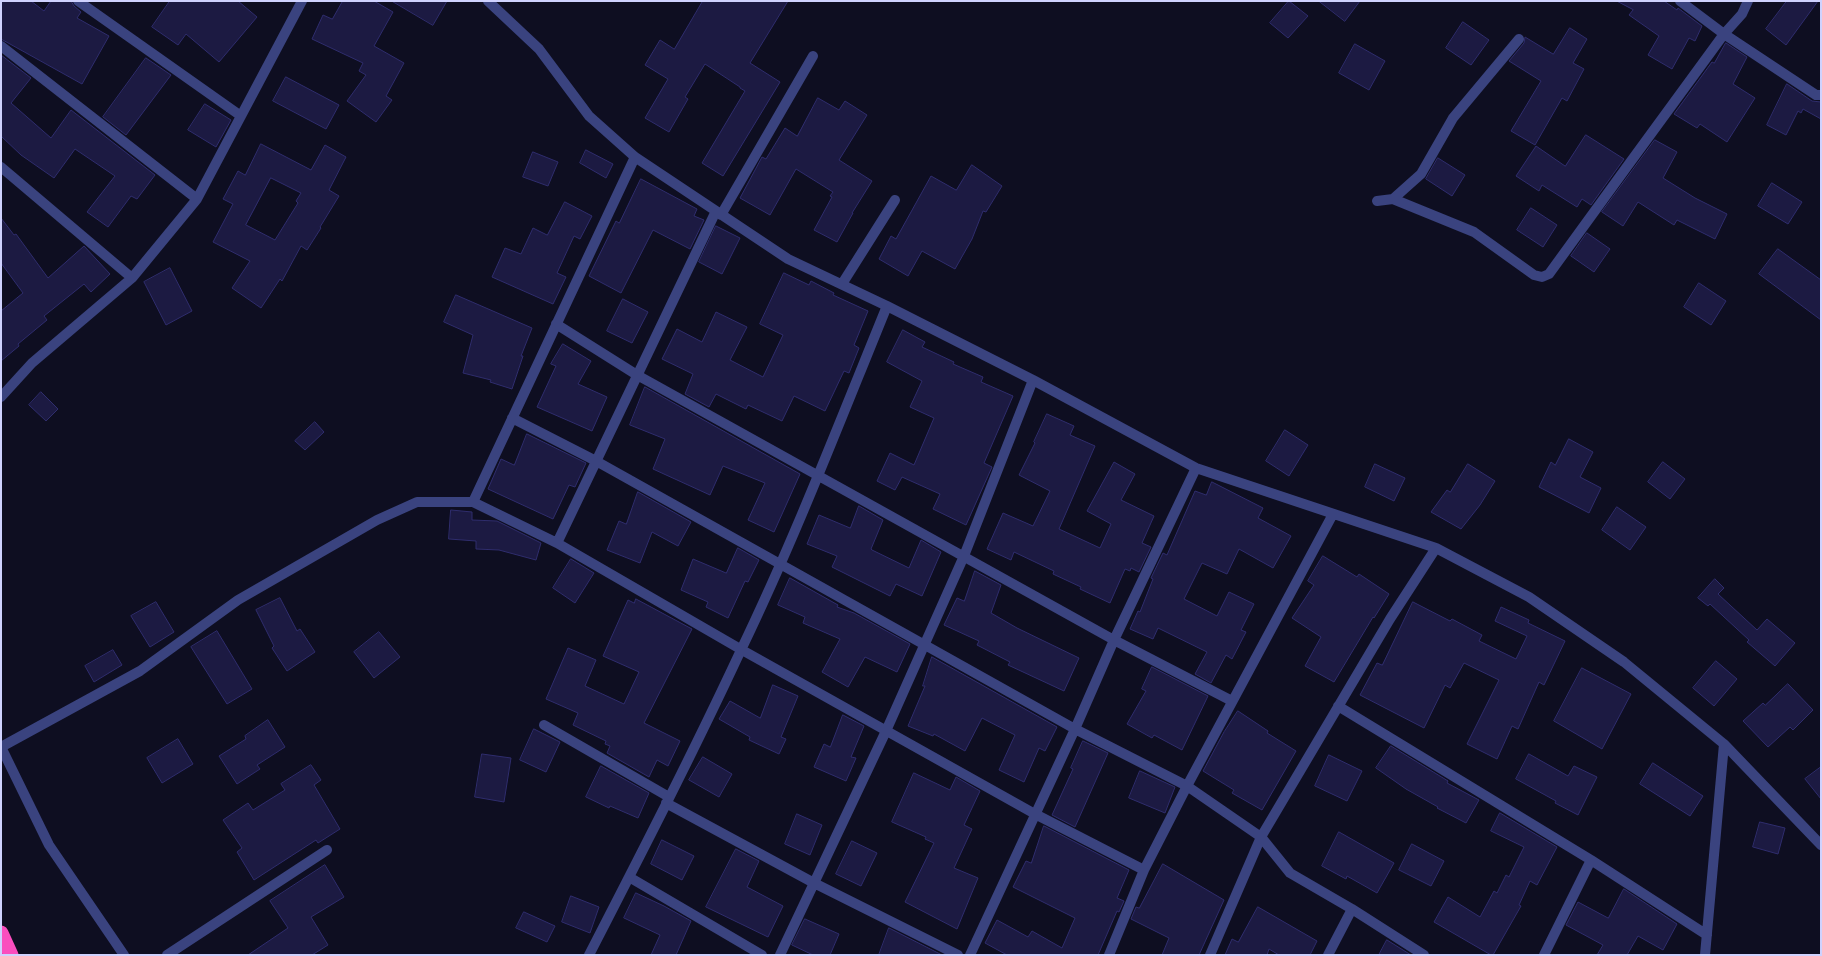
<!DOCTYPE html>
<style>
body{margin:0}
#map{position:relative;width:1822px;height:956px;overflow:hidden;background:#0e0e21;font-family:Cabin,sans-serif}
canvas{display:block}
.frame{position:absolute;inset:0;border:2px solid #cfd2fe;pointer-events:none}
</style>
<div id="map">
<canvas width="1822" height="956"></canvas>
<div class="frame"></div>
</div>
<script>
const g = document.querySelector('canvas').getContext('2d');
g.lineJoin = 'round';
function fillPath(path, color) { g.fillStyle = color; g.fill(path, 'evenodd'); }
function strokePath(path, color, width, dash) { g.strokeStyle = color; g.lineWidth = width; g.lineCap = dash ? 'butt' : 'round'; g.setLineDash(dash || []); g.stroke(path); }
const building = new Path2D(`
 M1,1H31L44,11L51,1H71L74,6L81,12L77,18L109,36L82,84L1,39Z
 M170,1H238L257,17L219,62L186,34L178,45L152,27Z
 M343,1H374L393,12L374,46L404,63L386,96L392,100L376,122L347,101L366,75L359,71L363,63L312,39L323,15L332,19Z
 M392,1H447L433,25Z
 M703,1H788L750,63L780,82L723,176L702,163L745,91L740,88V87L705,64L685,97L688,99L669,132L645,118L668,79L645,65L660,40L674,49Z
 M1289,1L1308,16L1288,38L1270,23Z
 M1319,1H1360L1345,21Z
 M1617,1H1664L1677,10L1678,8L1702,26L1695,41L1689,38L1672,69L1648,55L1659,36L1629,15L1633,10Z
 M1787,1H1818L1786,45L1766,29Z
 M1463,22L1489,40L1471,65L1446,48Z
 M1570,28L1587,39L1573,63L1584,69L1567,101L1562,98L1535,145L1511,131L1541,81L1509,61L1524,43L1525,37L1553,54Z
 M1726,43L1747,57L1733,84L1755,98L1727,142L1700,124L1697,128L1674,114L1712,62L1714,63Z
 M1355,44L1385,61L1369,90L1339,73Z
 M1,55L31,78L11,103L51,138L71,110L155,175L137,199L131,196L108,227L87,212L115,176L75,149L54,178L21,155L1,136Z
 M146,58L171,75L126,135L103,117Z
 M286,77L339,105L326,129L273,101Z
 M1787,84L1812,101L1821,102V119L1803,109L1801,113L1798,111L1786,135L1767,125Z
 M818,98L839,110L845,101L867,115L839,160L872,181L852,213H853L837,242L814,230L832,197L830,196L833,192L796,169L770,215L740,198L762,157L766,159L785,128L797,136Z
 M205,104L231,120L216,147L188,130Z
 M1586,135L1624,159L1591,205L1582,199L1577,207L1542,185L1539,191L1516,176L1536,146L1565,166Z
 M1655,140L1677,152L1663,178L1695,198L1727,214L1715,239L1677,220L1674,225L1638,202L1623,226L1602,212Z
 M261,144L311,170L325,145L346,157L329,190L339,196L320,227L321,228L307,250L301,246L282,281L280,279L261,308L232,288L250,261L213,242L233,204L223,199L238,171L245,175ZM271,178L301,193L296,201L298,203L275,240L246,225Z
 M586,150L613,164L606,178L580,163Z
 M533,152L558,162L548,186L523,177Z
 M1438,158L1465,175L1452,196L1426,179Z
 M972,165L1002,186L986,212L983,211L972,239L955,269L922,251L908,276L879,259L891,236L896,239L931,176L956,190Z
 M641,179L697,209L694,216L704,220L690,249L653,230L621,293L589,276L616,221L619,223Z
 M1772,183L1802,202L1788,224L1758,206Z
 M565,202L592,216L580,239L574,236L557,273L566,277L553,304L492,277L505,248L521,254L533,228L547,235Z
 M1531,208L1557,225L1543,247L1517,230Z
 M1,218L14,235L16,234L48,278L84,246L110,274L91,292L84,284L44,316L47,320L18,344L19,346L1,361V311L23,293L1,263Z
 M716,226L740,238L722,274L699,262Z
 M1587,233L1610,249L1594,272L1571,256Z
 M1778,249L1821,280V320L1759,274Z
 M170,268L192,311L166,325L144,282Z
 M784,273L809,285L811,281L834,293L833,295L868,311L854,345L859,348L849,373L844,371L825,411L794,396L782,421L748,405L746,409L716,394L709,407L685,394L693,374L662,359L677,329L702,342L716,312L747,327L730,360L763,377L783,335L760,324Z
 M1699,283L1726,301L1711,325L1684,307Z
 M456,295L532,328L521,356H523L512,389L490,382L491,380L463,373L473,335L444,322Z
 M623,299L648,312L632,343L607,331Z
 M903,330L925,342L922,347L954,362L953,364L983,377L981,382L1013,396L984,463L992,467L966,525L933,509L940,494L902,477L895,490L877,481L890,453L914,465L934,418L910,407L922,381L887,362Z
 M563,344L591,361L578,384L607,397L592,431L537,407L556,366L551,364Z
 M645,387L800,474L774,532L748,520L765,483L723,466L710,495L653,469L665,439L630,425Z
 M41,392L58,409L46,421L29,405Z
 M1047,414L1074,426L1070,435L1095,446L1059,529L1100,548L1111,524L1087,511L1114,462L1135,474L1121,500L1154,516L1142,543L1151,547L1139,572L1131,568L1130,571L1125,569L1110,603L1080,589L1081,587L1053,574L1054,571L1014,552L1011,560L987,549L1003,513L1033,526L1050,491L1019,475L1035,443L1034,442Z
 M315,422L324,432L305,450L295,441Z
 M1285,430L1308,445L1289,476L1266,461Z
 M527,434L586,463L575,487L569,485L553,519L488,489L501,459L514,465Z
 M1569,439L1593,452L1580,477L1601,488L1589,513L1539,487L1551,462L1555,465Z
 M1663,462L1685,479L1670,499L1648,482Z
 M1375,464L1405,478L1394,501L1365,487Z
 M1468,464L1495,481L1480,505L1461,529L1431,512L1447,490L1450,492Z
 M1212,482L1263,508L1258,518L1291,536L1273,568L1239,549L1227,574L1202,563L1184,599L1217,616L1229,592L1254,604L1241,630L1246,632L1232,659L1226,655L1211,683L1195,674L1207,652L1158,628L1153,639L1130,629L1138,611L1140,612L1153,579L1151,578L1163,553L1167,555L1195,491L1206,495Z
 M638,492L691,522L678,546L652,532L640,563L607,550L619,521L626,524Z
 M859,506L883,520L871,549L872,550L909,568L921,540L941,552L922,596L896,584L890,596L832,567L837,556L807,544L819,515L850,528Z
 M1617,507L1646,527L1630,550L1602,530Z
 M451,510L472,512V520L497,521L541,543L536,560L499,550L476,549V541L449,539Z
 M738,548L759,560L748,582L745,581L728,618L706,607L708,602L681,590L693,559L726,573Z
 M1323,556L1357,577L1359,574L1389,594L1374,618L1373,617L1334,682L1305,666L1321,637L1292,618L1314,585L1308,581Z
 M571,559L594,573L575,603L553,588Z
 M975,571L1001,585L991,613L1017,628L1079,658L1064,691L1008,665L1010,662L977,645L979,641L944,625L957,598L964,601Z
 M790,578L838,605L837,607L854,613L910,644L897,672L865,657L848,687L822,672L840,639L803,623L805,617L778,605Z
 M1715,579L1724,588L1718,594L1757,630L1767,619L1795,643L1775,666L1747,642L1749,640L1710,604L1708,606L1698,598Z
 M280,598L297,631L300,629L315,652L287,671L272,648L274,646L256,610Z
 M636,599L692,629L644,723L680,741L668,766L657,760L649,777L607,753L610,746L605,744L606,741L573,725L578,713L546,699L568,648L596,660L585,686L624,704L639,672L603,656L628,600L634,603Z
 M156,602L174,632L150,647L131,616Z
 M1413,602L1450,621L1452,619L1482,635L1479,641L1516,659L1527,636L1495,621L1501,607L1529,620L1528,623L1565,641L1544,685L1539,682L1518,729L1512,726L1497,759L1467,744L1499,680L1464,663L1450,688L1445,685L1424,728L1360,695L1377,663L1382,665Z
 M217,631L252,689L227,704L191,647Z
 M379,632L400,657L374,678L354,652Z
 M113,650L122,665L94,682L85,666Z
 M932,657L1057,727L1045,751L1039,748L1024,782L999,770L1015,735L982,718L965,751L934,734L933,736L908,726L925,686H923Z
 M1716,661L1737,679L1714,706L1693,688Z
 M1152,667L1208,696L1182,750L1154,735L1152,738L1127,724L1146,691L1142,689Z
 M1582,668L1631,694L1602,749L1554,721Z
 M1788,684L1813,710L1793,730L1790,727L1768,747L1743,721L1763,703L1765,705Z
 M773,685L798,696L781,737L786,739L779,754L749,740L750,737L719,719L730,701L760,718Z
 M1238,711L1268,731L1267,733L1296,751L1262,810L1232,793L1234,790L1203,771L1224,732Z
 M843,715L864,726L851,757L856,758L846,781L814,767L824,744L830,747Z
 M268,720L285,747L257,765L260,769L237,784L219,756L246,739L245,736Z
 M534,729L560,742L546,772L520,760Z
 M178,739L193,764L162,783L147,758Z
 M1083,741L1108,753L1075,827L1052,815L1073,769L1071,768Z
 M1391,746L1448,781L1447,783L1479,800L1466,823L1437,808L1438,807L1406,789L1376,768Z
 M482,754L511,758L504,802L475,797Z
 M1529,754L1568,776L1574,766L1597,777L1578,815L1555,803L1556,801L1516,779Z
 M1329,755L1362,771L1347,801L1315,786Z
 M703,757L732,774L719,797L689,780Z
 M1653,763L1703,796L1690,816L1640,784Z
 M311,765L321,780L314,785L340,829L318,843L316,840L254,880L237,852L242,848L223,820L248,803L253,810L285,790L281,784Z
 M601,766L649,793L638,818L610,806L609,808L586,797Z
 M1821,767V799L1805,779Z
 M1140,771L1175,787L1165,813L1129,798Z
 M914,773L950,790L956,777L980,791L964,825L972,829L954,868L978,878L957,929L905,902L934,843L925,839L926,837L892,822Z
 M1500,813L1557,847L1537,885L1530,881L1519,905L1521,906L1493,955H1491L1434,922L1448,897L1480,917L1494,891L1497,893L1506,875L1509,877L1524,847L1491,831Z
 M797,814L822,825L810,855L785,844Z
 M1760,822L1785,828L1778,854L1753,847Z
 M1044,826L1129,870L1117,898L1124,901L1119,912L1117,911L1098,955H1007L985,943L997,920L1028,937L1032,931L1062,948L1075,918L1013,887L1026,861L1031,863Z
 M1339,832L1394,863L1377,893L1347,876L1346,879L1322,866Z
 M662,840L694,856L682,880L651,864Z
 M852,841L877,853L861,886L836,874Z
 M1412,844L1444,861L1431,886L1399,870Z
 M736,849L759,861L747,887L783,906L768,937L706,907Z
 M1163,864L1224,900L1199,955H1162L1169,938L1131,919L1136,907L1139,908Z
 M325,865L344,897L311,917L328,945L312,955H248L288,928L270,901Z
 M1624,889L1677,924L1663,950L1638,936L1627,955H1597L1603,945L1566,925L1578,902L1608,918Z
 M636,893L664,906L691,921L676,955H651L660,935L624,918Z
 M571,896L599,907L590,933L562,922Z
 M1258,907L1317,941L1310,955H1279L1269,949L1267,955H1225L1232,939L1238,942Z
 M524,912L555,926L547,942L516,928Z
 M805,919L839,934L830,955H813L792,945Z
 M889,928L942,955H879Z
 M1387,940L1411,955H1379Z`);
const street = new Path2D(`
 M78,1L241,116
 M488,1L539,49L589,116L635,157L788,259L887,306L1033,380L1196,468L1436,548L1529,597L1624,662L1724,744L1821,845
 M1680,1L1724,34L1816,95H1821
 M1,46L197,199
 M1,167L132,278
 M1393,199L1421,174L1453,118L1519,39
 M1377,201L1393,199L1474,232L1534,275L1542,277L1549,274L1626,168L1724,34L1742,14L1748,1
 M721,215L813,56
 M842,284L895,200
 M556,324L637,375L1114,640L1232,701
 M1,397L32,363L132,278L197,199L302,1
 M512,418L596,461L1075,729L1187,786L1261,837L1290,873L1352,909L1424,955
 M473,502L635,157
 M557,543L716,211
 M1338,706L1591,860L1707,935
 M544,725L669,797
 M1,747L140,671L238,600L377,520L417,502H473L557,543L742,650L1035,814L1144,870
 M1,747L49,845L124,955
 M666,803L814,883L958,955
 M629,877L762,955
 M167,955L327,850
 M589,955C641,854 693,753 741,650C795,538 840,421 887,306
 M780,955L886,731L964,556L1033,380
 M970,955L1075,729L1114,640L1196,468
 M1109,955L1144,870L1187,786L1333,514
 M1210,955L1261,837L1390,619L1436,548
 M1328,955L1352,909
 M1544,955L1591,860
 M1705,955L1724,744`);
const highway = new Path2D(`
 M1,933L11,955`);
fillPath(building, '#1c1a42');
strokePath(building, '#2f2d6d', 1);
strokePath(street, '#3a437f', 10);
strokePath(highway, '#fa4ebe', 15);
</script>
